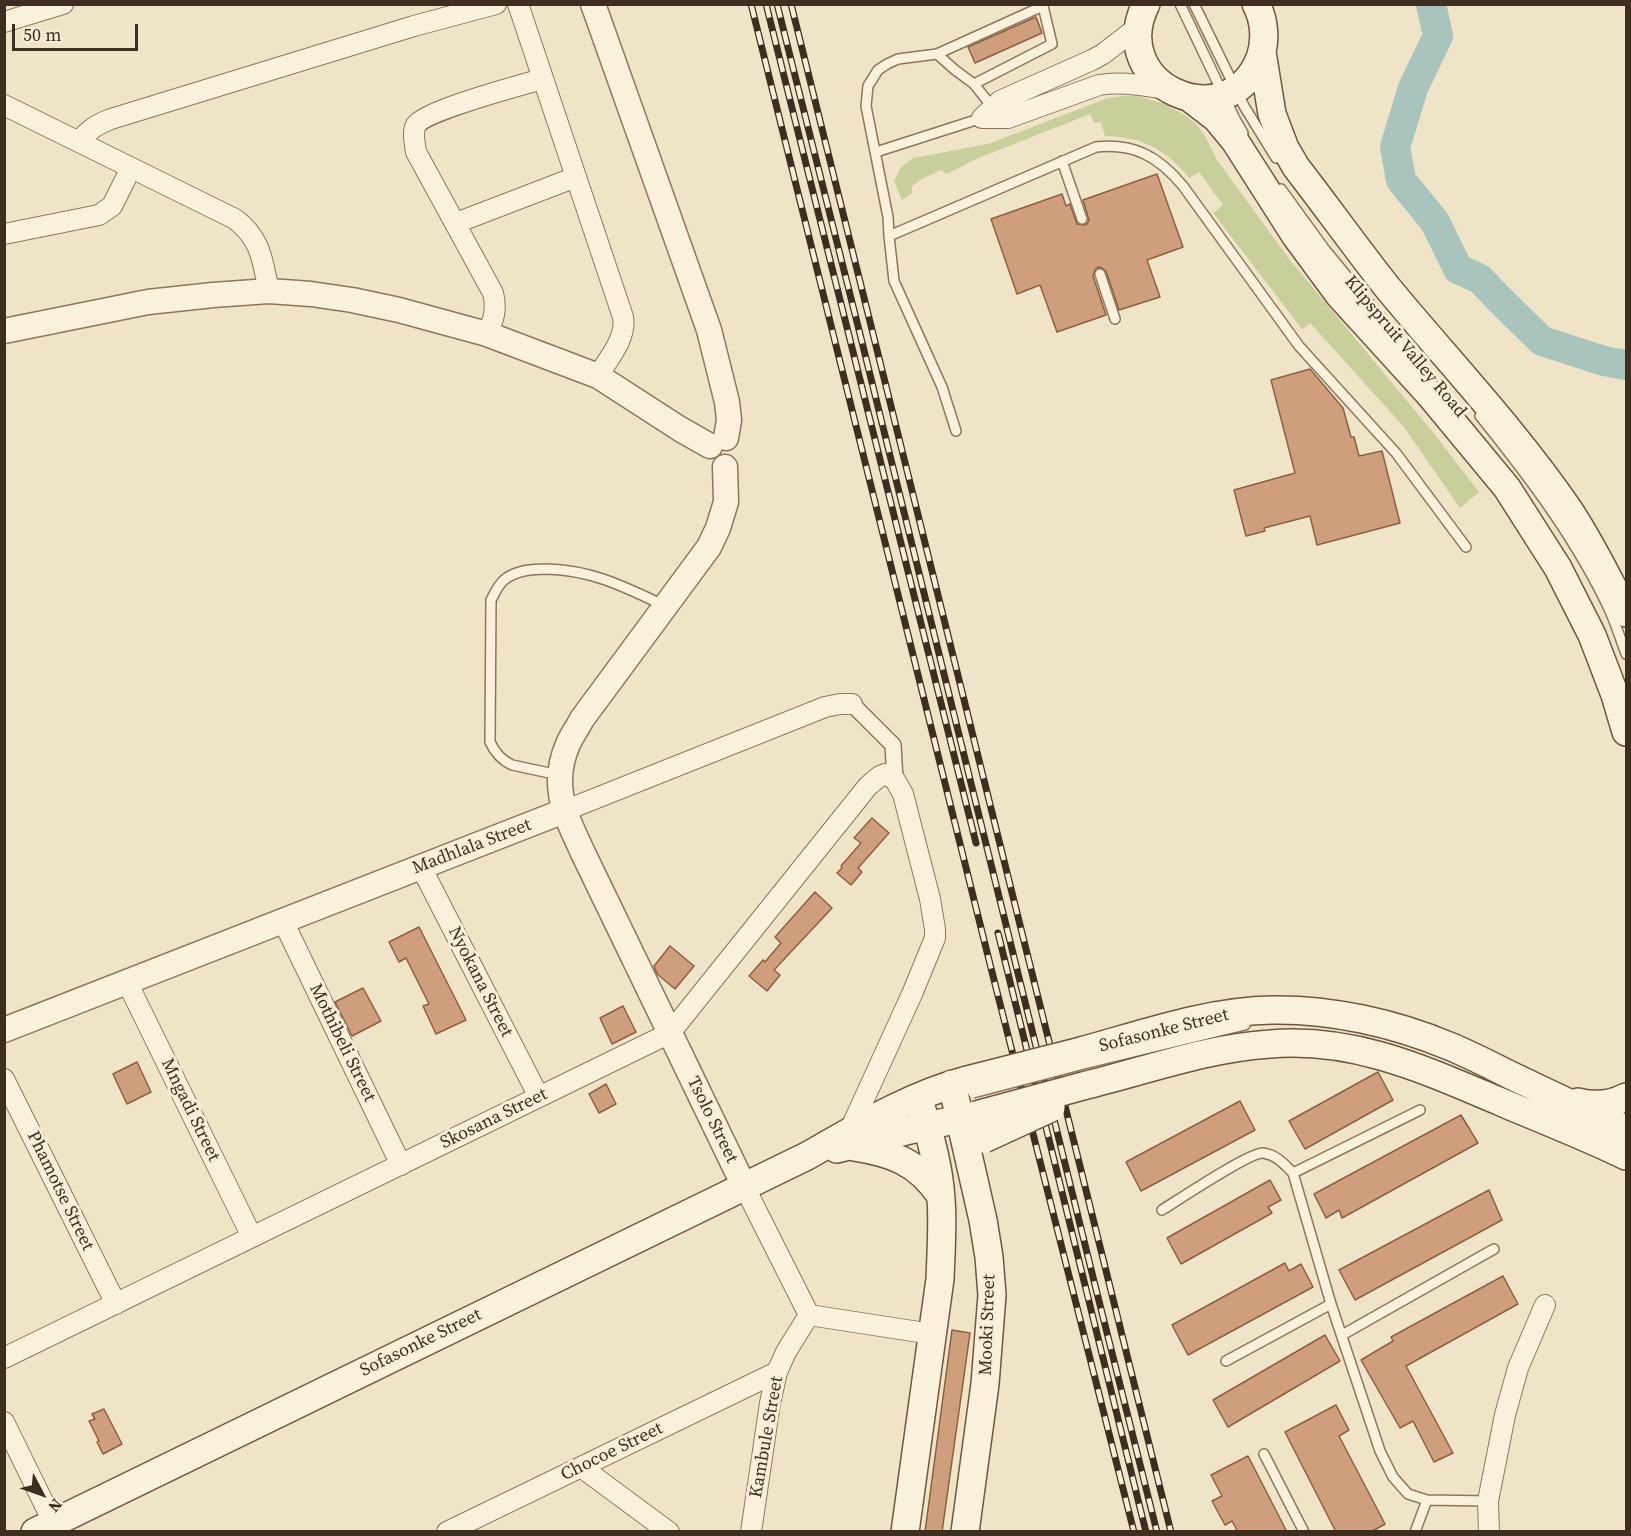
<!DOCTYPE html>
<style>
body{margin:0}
#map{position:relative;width:1631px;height:1536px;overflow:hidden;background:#f0e4c8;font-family:"Source Serif 4",serif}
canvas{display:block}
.frame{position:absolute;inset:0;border:6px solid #3d2e20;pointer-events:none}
.north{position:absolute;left:12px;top:1464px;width:60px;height:60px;-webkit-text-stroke:4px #f7eed8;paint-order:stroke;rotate:131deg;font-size:16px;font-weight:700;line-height:24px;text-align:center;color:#3d2e20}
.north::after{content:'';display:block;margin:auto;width:21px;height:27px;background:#3d2e20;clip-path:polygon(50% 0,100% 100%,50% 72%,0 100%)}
.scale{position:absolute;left:12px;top:24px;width:126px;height:27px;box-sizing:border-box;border:3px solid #3d2e20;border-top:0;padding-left:8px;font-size:18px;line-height:21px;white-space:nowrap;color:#3d2e20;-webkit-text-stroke:4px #f7eed8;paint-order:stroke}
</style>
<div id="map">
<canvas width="1631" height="1536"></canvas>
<div class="frame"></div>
<div class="north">N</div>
<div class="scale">50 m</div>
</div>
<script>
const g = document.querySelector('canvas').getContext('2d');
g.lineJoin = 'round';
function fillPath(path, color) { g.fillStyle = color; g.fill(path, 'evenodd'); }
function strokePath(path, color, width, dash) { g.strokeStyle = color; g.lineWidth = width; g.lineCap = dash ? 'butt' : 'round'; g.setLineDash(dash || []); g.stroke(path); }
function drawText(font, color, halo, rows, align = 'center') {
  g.font = font + ' "Source Serif 4",serif'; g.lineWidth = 6; g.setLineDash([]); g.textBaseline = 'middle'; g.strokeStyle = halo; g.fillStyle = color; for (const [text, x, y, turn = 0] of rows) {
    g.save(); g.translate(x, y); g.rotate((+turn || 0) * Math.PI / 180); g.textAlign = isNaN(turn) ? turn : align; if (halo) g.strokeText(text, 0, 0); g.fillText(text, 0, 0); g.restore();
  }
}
const green = new Path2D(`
 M1123,96H1137L1165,104L1186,116L1196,124L1204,134L1217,160L1290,260L1432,431L1479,492L1460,508L1404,427L1310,323L1302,329L1213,213L1223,205L1199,172L1189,178C1166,149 1142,137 1105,136L1101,122L1094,123L1090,114L976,159L947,174L941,170L920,180L912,186V193L902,200L894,181L901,167L913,158L988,144L1108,98Z`);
const river = new Path2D(`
 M1431,4L1438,36L1413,88L1395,147L1401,180L1435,222L1458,269L1480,279L1500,300L1542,341L1604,361L1626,365`);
const building = new Path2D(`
 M1036,17L1042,33L975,63L968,47Z
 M1157,174L1183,247L1147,260L1160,297L1119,310L1106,271L1102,268L1098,267L1095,270L1093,276L1106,315L1057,332L1040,285L1017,294L991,219L1062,194L1066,206L1070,204L1077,224L1084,225L1087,224L1089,220L1083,200Z
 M1310,369L1343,408L1351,437H1354L1359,456L1382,451L1400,523L1317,545L1310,516L1264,528L1265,531L1246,536L1234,490L1295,473L1271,380Z
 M872,818L889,833L858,868L862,872L851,885L837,873L842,868L841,866L861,843L854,838Z
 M815,892L832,908L774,970L780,975L767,991L749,976L763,960L765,962L781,943L775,937Z
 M419,927L466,1020L436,1034L423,1006L429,1004L406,958L399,962L389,942Z
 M670,946L694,966L675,989L657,974L654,966Z
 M363,988L381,1021L352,1036L335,1002Z
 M623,1006L636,1032L612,1044L600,1018Z
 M137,1062L151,1092L127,1104L113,1074Z
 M1378,1072L1393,1100L1305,1149L1289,1121Z
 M606,1084L616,1104L599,1113L589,1094Z
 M1240,1101L1255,1130L1141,1191L1126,1162Z
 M1461,1115L1478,1143L1342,1218L1339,1210L1326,1218L1314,1194Z
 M1270,1180L1281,1200L1268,1207L1272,1213L1181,1264L1167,1238Z
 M1489,1190L1502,1220L1355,1300L1339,1270Z
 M1285,1263L1289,1271L1301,1264L1313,1287L1188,1355L1172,1325Z
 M1503,1276L1518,1304L1406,1366L1453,1453L1434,1462L1413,1421L1400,1428L1361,1360L1393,1341L1391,1337Z
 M952,1330L970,1333L942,1532H925Z
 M1325,1335L1340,1361L1228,1427L1213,1400Z
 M1336,1405L1349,1430L1339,1436L1385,1524L1371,1532H1336L1285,1432Z
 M104,1409L122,1444L103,1454L97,1442L99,1441L89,1421L95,1419L92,1414Z
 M1248,1456L1287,1532H1238L1232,1521L1225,1525L1212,1501L1222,1496L1211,1475Z`);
const service = new Path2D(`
 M1180,4L1235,119L1243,133
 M1194,4L1244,106L1276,158
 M937,54L1043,6L1052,44L974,84
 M876,152L982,118
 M1062,161L1082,219
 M1281,189L1323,247L1415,359
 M889,236L1096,147C1135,143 1159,157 1183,186L1299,346L1396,453L1466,547
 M1100,274L1115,319
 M1480,416C1529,477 1577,540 1610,611C1616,625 1621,640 1626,654
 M956,431L942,387L894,281L889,236L888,217L866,106L868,86L878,70L887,64L898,59L937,54L955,70L974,84L993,108
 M559,775L512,765C501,760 495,753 490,742L491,600C495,593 498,585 504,580C516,570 533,569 548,569C591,570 625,587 663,605
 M1084,1064L1245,1025
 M1293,1173L1420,1110
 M1162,1210C1178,1200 1250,1152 1263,1153C1277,1155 1284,1164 1293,1173L1331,1304L1380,1451L1393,1477L1408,1494L1427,1500L1488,1501
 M1342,1335L1494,1249
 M1226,1361L1331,1304
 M1264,1454L1304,1532
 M1415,1532L1427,1500`);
const pedestrian = new Path2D(`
 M852,704L893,745L895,780`);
const minor = new Path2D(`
 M518,4L623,317C627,338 608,359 598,376
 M4,22L63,4
 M4,105L235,219C262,240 262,260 269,291
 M982,118H1008L1099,85C1122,81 1144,86 1167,89
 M982,118L1000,101L1092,60L1103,54L1138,27
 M79,141C89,130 97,124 111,119L414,26L496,4
 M456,223L576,177
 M4,234L99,215L112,206L131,168
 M487,334C494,320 497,308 493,293L416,152C415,144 412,132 416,125C424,111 521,85 542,79
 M564,811L825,707L840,704H852
 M421,867L539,1097
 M283,921L401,1165
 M127,982L252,1237
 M4,1079L116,1304
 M744,1186L809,1315L932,1334
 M4,1358L670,1033L868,786L880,776L885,774L895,780L903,794L930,899L935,929V938L912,994L849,1132
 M4,1422L58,1532
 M581,1467L669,1532
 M447,1532L777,1372
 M751,1532L770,1403L777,1372L786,1352L809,1315
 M1489,1532L1488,1501L1505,1415L1518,1368L1545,1305`);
const tertiary = new Path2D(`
 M593,4L709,330L727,402L729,420L726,438
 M4,331L148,302L213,295L269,291L311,294L352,300L399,310L487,334L598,376L680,429L710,446
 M725,467L726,502L718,528L709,547L582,719C578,727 572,735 568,744C550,786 565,814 583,853L744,1186
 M4,1030L564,811`);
const secondary = new Path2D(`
 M1146,4C1105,86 1228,140 1260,58C1266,41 1265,21 1256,4
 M1262,52L1272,114L1285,148L1296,167C1327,207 1356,248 1387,287C1448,361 1515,431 1569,510C1591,543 1608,578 1626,613
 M1190,98L1216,118L1235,141L1295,235L1340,296L1430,395L1507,488L1558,568L1592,635L1615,695L1626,732
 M1081,1051C1143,1034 1207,1011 1272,1010C1331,1009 1394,1023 1449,1046C1476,1057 1501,1071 1527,1083C1560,1099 1593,1114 1626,1129
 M952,1084L983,1220L989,1257L992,1295L985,1384L965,1532
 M1083,1086C1145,1071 1206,1048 1270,1044C1355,1037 1425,1070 1501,1102C1543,1120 1585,1136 1626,1156
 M1578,1102C1594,1106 1611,1105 1626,1097
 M854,1147C892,1153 918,1162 940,1195
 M837,1149L910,1130L945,1122
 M35,1532L807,1156C858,1127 910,1095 967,1080
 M905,1532L940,1279C941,1252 943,1225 941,1199C939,1165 929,1130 918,1098`);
const rail = new Path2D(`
 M751,4L991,968L1134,1532
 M766,4L976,843
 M777,4L860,334L1095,1285L1157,1532
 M791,4L1171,1532
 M998,933L1146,1532`);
const serviceBridge = new Path2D(`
 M973,1093L1084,1064`);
const secondaryBridge = new Path2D(`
 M967,1080L1081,1051
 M976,1115L1083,1086
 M984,1139L1051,1108`);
const streetNames = [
 ["Klipspruit Valley Road",1405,347,50],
 ["Madhlala Street",472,847,-21],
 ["Nyokana Street",480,982,63],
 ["Sofasonke Street",1164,1031,-14],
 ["Mothibeli Street",342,1043,64],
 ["Mngadi Street",190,1110,64],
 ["Skosana Street",494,1119,-26],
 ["Tsolo Street",712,1120,64],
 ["Phamotse Street",60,1191,64],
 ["Mooki Street",988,1325,-88],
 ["Sofasonke Street",421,1343,-26],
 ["Kambule Street",767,1437,-80],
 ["Chocoe Street",612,1452,-26]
];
fillPath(green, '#c9cf9b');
strokePath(river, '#a9c4bc', 30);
fillPath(building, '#cf9f7d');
strokePath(building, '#8d5f41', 1.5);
strokePath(service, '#8d765c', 12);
strokePath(pedestrian, '#8d765c', 18);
strokePath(minor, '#8d765c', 22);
strokePath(tertiary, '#8d765c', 27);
strokePath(secondary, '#6f573f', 30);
strokePath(service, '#faf1dc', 9);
strokePath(pedestrian, '#faf1dc', 15);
strokePath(minor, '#faf1dc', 20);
strokePath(tertiary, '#faf1dc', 24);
strokePath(secondary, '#faf1dc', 27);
strokePath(rail, '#3d2e20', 7);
strokePath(rail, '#f7eed8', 4.5, [14]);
strokePath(serviceBridge, '#8d765c', 12, []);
strokePath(secondaryBridge, '#6f573f', 30, []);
strokePath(serviceBridge, '#faf1dc', 9);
strokePath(secondaryBridge, '#faf1dc', 27);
drawText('18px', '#3d2e20', '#f7eed8', streetNames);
</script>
